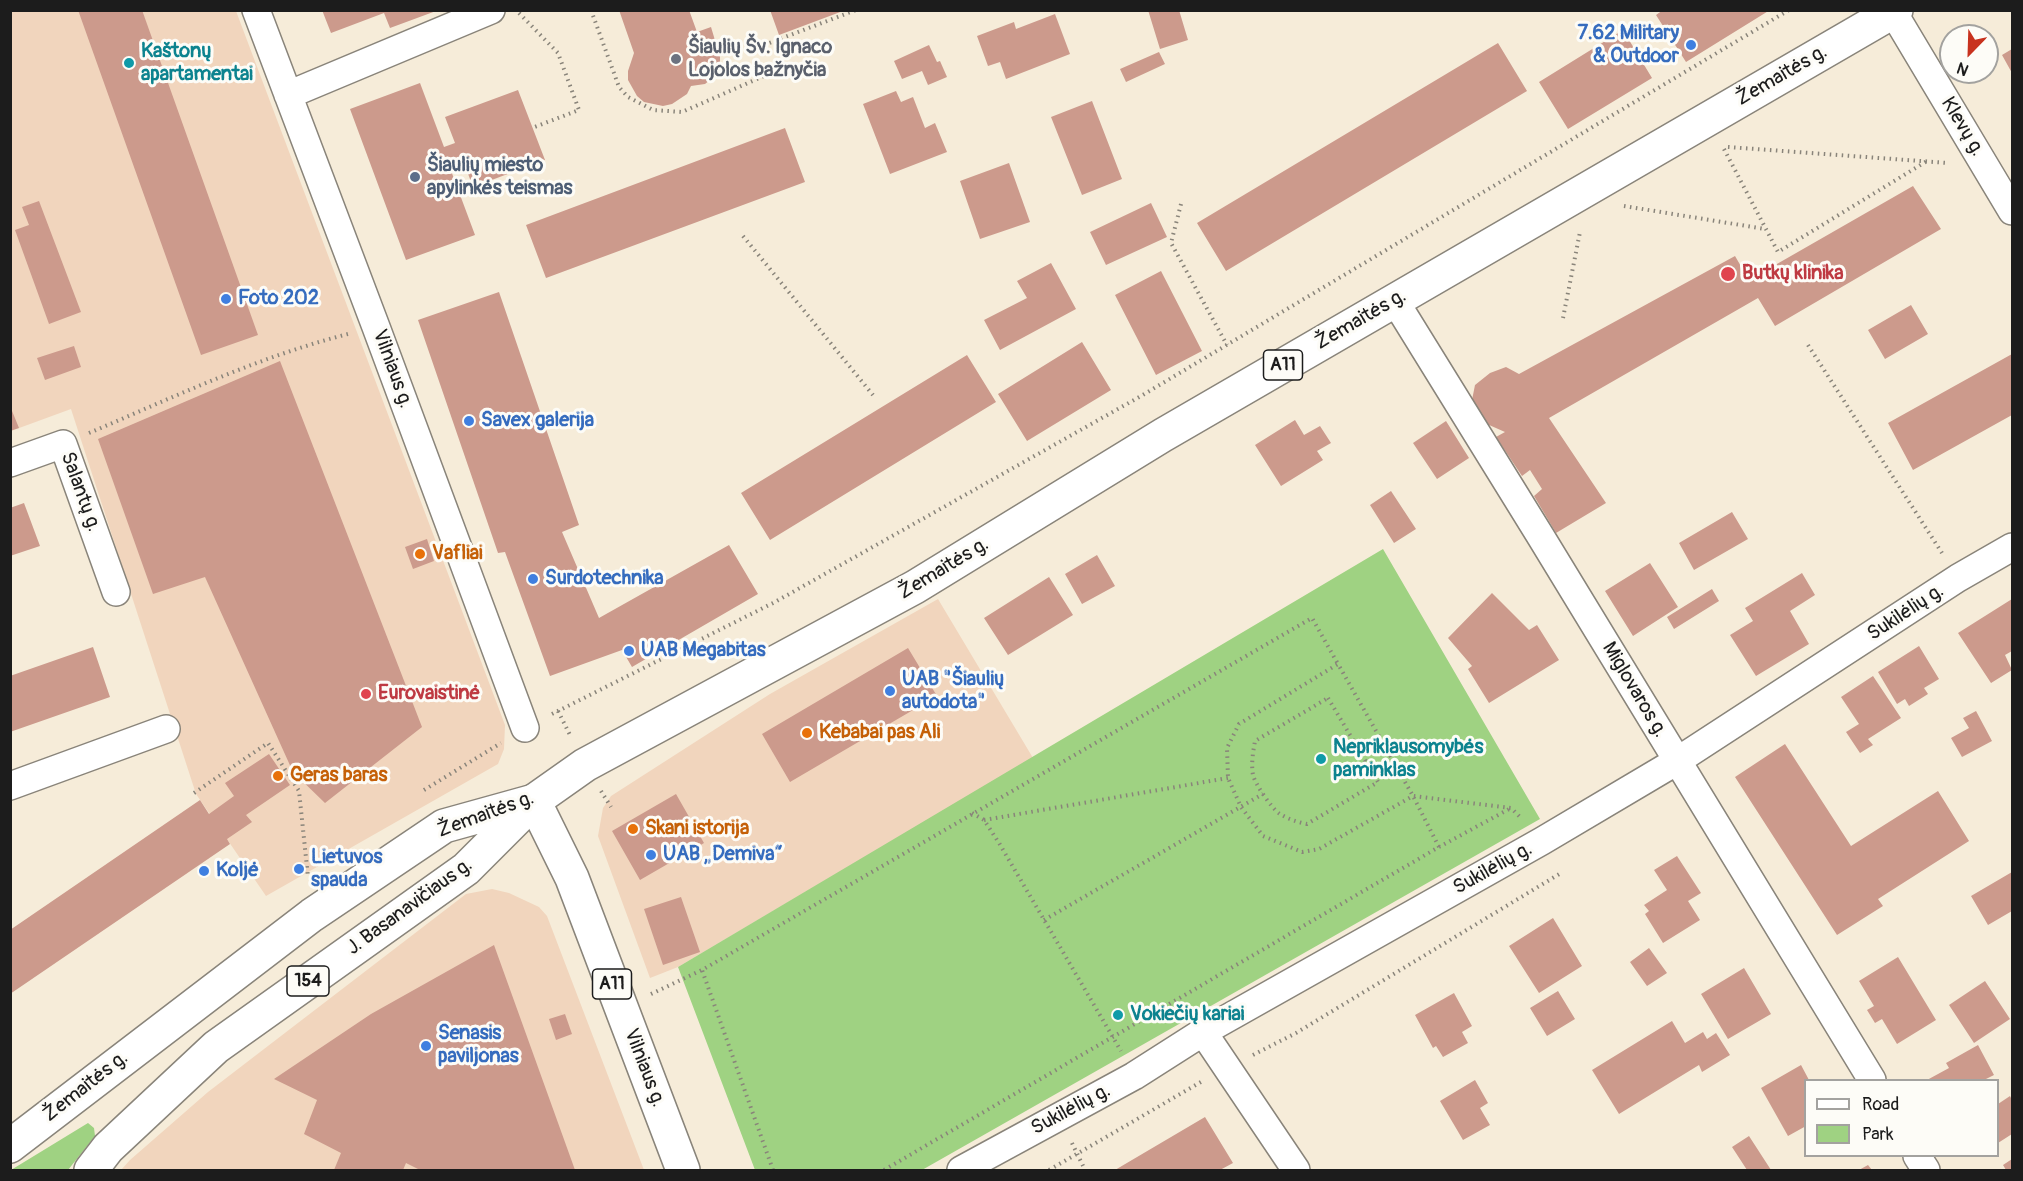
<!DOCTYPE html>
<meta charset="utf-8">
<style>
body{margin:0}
#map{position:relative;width:2023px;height:1181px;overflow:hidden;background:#f6ecd9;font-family:Pangolin,sans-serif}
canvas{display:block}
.frame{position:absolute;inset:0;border:12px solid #1c1c1c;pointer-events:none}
.legend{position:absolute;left:1804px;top:1079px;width:195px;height:78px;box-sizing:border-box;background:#fdfcf7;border:2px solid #a3a29f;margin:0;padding:8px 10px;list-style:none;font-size:18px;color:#1c1c1c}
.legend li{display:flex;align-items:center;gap:12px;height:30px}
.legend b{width:30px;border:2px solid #a3a29f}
.north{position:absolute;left:1939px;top:24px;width:60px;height:60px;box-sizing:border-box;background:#fdfcf7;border:2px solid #a3a29f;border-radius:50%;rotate:203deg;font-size:16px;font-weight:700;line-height:24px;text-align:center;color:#1c1c1c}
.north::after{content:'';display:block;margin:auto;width:21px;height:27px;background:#c8321e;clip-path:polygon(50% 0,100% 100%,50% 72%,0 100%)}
</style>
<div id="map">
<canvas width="2023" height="1181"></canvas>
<div class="frame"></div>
<ul class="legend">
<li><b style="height:8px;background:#fff"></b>Road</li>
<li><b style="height:16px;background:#9fd282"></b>Park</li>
</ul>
<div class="north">N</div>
</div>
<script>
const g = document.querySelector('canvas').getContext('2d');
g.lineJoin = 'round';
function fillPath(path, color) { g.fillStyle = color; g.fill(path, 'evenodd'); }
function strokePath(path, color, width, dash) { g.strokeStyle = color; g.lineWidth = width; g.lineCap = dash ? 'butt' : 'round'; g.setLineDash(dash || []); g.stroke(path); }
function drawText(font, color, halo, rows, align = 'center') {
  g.font = font + ' Pangolin,sans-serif'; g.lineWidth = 6; g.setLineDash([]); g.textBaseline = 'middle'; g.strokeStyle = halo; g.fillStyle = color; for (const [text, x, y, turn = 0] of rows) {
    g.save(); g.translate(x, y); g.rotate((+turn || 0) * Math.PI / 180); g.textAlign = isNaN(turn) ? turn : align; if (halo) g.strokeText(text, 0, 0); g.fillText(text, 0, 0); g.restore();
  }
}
const built = new Path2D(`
 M11,11H236L505,725L504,749L498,764L266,896L196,794L71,409L11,431Z
 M938,599L1033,758L678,967L650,978L598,836L603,808L611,796L770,694Z
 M492,889L509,893L539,907L547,916L644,1170H121L130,1160L208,1092L466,894Z`);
const green = new Path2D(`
 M1383,549L1540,819L922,1170H755L678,967Z
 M88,1123L94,1128L95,1136L68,1170H11Z`);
const building = new Path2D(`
 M78,10H142L258,335L201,355Z
 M322,10H436V11L390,28L384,13L331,33Z
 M619,10H689L697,32L711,27L720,57V64L715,76L705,84L691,86L687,94L672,104L663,106L644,102L637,96L628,80V71L634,53Z
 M770,10H843V11L779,35Z
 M1148,10H1179L1188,40L1160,49Z
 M1663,10H1770L1686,62L1656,15Z
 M1055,14L1070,54L1006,79L1000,62L988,66L977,36L1014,22L1016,29Z
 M1623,30L1652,78L1568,129L1539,82Z
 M1498,43L1527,91L1226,271L1197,223Z
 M929,45L937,62L940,61L947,77L928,85L922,71L902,79L894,61Z
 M2012,49V73L2002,55Z
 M1159,52L1165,64L1126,82L1120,69Z
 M420,83L444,147L455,143L445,117L518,90L545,160L473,187L464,163L450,168L475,235L406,260L350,109Z
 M896,91L901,102L913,97L925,128L935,123L947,152L890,174L863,104Z
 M1092,101L1122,179L1082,195L1051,117Z
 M785,128L805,182L546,278L526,225Z
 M1009,163L1030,222L980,239L960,181Z
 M1913,186L1941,229L1775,326L1758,298L1549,418L1606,503L1556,533L1534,496L1542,489L1530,470L1522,476L1496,437L1505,432L1480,421L1472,400L1475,385L1490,373L1506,367L1519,374L1735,256L1749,280Z
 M39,201L81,312L49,324L15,230L29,225L22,207Z
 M1151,203L1167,237L1106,265L1090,232Z
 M1051,263L1076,309L1000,350L984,320L1027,298L1017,281Z
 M1161,271L1202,351L1156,375L1115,295Z
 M499,292L579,525L562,532L599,618L729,545L758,594L632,667L622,650L550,676L505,552L498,553L418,320Z
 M1911,305L1928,334L1885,359L1868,330Z
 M1082,342L1111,390L1027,441L998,394Z
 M74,346L81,367L45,380L37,358Z
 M2012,354V415L1913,470L1888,423Z
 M967,355L996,402L770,540L741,493Z
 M280,361L422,727L325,803L293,772L205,577L153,594L98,439Z
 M10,406L19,428L10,431Z
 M1295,420L1304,435L1320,426L1331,443L1317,451L1323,460L1281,486L1255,445Z
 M1446,421L1469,458L1437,479L1413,443Z
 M1391,491L1416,529L1394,543L1370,505Z
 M24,503L40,546L10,556V508Z
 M1732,512L1748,539L1694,570L1679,543Z
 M427,539L434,561L413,569L405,547Z
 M1097,555L1115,586L1082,604L1065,574Z
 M1650,563L1678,607L1633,636L1605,591Z
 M1802,573L1815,595L1790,611L1809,644L1756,676L1730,635L1753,621L1745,608Z
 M1049,577L1073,615L1008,655L984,618Z
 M1712,589L1719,601L1674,629L1667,617Z
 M1492,593L1529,630L1537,625L1559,660L1489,703L1468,669L1472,666L1448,638Z
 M2012,599V651L2005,655L2012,670L1991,683L1958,633Z
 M1919,646L1939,679L1924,688L1928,694L1909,706L1905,699L1897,704L1878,672Z
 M93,647L110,697L10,732V676Z
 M908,648L937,696L790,782L762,734Z
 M1873,676L1901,718L1868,739L1873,745L1860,753L1846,732L1859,724L1841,697Z
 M1976,711L1992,741L1962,757L1951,738L1969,728L1963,718Z
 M1785,744L1851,846L1938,791L1969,841L1878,899L1883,906L1837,935L1735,777Z
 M269,754L290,785L246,815L252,822L227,839L230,844L10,994V930L200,800L209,814L234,796L225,783Z
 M676,794L704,843L640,880L612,831Z
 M1677,856L1701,893L1688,901L1700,920L1663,943L1645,914L1649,911L1644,905L1667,890L1654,870Z
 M2012,872V911L1988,925L1971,896Z
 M681,897L700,952L663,965L644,909Z
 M1553,918L1582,966L1539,993L1509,946Z
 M494,945L575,1170H420L406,1163L403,1170H334L341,1153L304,1134L317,1100L274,1079L371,1014Z
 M1649,948L1667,973L1647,986L1630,962Z
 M1898,957L1936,1020L1897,1044L1882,1019L1875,1023L1867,1010L1874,1006L1859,981Z
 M1744,968L1771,1014L1728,1039L1701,994Z
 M1985,981L2010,1019L1974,1043L1949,1005Z
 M1558,991L1575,1019L1547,1036L1530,1008Z
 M1454,993L1472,1026L1462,1032L1468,1043L1443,1057L1436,1046L1433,1048L1415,1015Z
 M565,1014L572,1034L556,1040L549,1019Z
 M1672,1021L1685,1043L1703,1032L1707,1039L1716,1033L1730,1055L1702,1072L1699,1065L1619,1114L1592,1070Z
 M1978,1045L1994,1075L1984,1080H1927L1949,1068L1946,1063Z
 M1801,1065L1809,1080H1806V1126L1788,1136L1761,1088Z
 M1475,1080L1488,1103L1480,1108L1490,1125L1463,1140L1440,1101Z
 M2010,1096L2012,1100V1134L1998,1143V1104Z
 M1205,1117L1233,1163L1220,1170H1115Z
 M1749,1136L1771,1170H1747L1732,1147Z
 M2012,1159V1170H2006L2003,1165Z
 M1868,1165L1872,1170H1859Z`);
const path = new Path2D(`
 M591,10L619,87L628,97L653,110L682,112L773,72
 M519,13L558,53L579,110L532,128
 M764,45L856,10
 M1728,147L1948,163
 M1724,149L1778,252L1927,161
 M1181,204L1171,243L1227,345
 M1624,206L1765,229
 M743,236L873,395
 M1563,318L1580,232
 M1808,345L1942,553
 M89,433C174,397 258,357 348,334
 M1328,698L1378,782L1307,824C1297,822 1288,819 1280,814C1272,809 1255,784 1253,775C1251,764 1253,752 1255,741Z
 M558,711L571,737
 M552,714L775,602L1141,396L1789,10
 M424,790L501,743
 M601,791L611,807
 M194,793L268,743L299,791L308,877
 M972,813L984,820L999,843L1121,1051
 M984,820L1228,778
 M1439,847L1413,796L1338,664L1239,724L1227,748L1228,778L1241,807L1263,836L1302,852L1319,849L1413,796L1511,808L1522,819
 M1044,920L1263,794
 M651,994L702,970
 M1253,1055L1296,1033L1561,873
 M1072,1143L1085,1170
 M773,1170L702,970L1312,618L1338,664
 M884,1170L1439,847L1511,808
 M1049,1170L1201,1082`);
const street = new Path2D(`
 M256,10L376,327L525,728
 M1893,12L2012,211
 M288,95L491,10
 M1395,301L1541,537L1872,1080
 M10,463L63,444L116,592
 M10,786L166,729
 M1203,1032L1296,1170
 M1917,1156L1926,1170
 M961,1170L1134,1076L1203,1032L1542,841L1677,761L1958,578L2012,547`);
const primary = new Path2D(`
 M10,1146L312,915L444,826L534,801
 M91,1170L108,1148L216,1047L466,869L533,802`);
const highway = new Path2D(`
 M683,1170L572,878L534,801L585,765L915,587L1163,435L1896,10`);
const markers = [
 [1691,45,6,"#3f7fe0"],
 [676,59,6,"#6b7280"],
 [129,63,6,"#0f9aa8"],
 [415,177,6,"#5c6f8a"],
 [1728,274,8,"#e0444e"],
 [226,299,6,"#3f7fe0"],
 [469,421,6,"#3f7fe0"],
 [420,554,6,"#e8710a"],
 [533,579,6,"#3f7fe0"],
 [629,651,6,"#3f7fe0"],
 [890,691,6,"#3f7fe0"],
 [366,694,6,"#e0444e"],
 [807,733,6,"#e8710a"],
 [1321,759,6,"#0f9aa8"],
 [278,776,6,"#e8710a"],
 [633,829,6,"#e8710a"],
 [651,855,6,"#3f7fe0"],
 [299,869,6,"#3f7fe0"],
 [204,871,6,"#3f7fe0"],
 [1118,1015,6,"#0f9aa8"],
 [426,1046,6,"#3f7fe0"]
];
const shields = [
 [1283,365,39],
 [308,981,42],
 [612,984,39]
];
const shieldNames = [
 ["A11",1283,365],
 ["154",308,981],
 ["A11",612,984]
];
const shopNames = [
 ["7.62 Military",1679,34,"right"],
 ["& Outdoor",1679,57,"right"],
 ["Foto 202",238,299],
 ["Savex galerija",481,421],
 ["Surdotechnika",545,579],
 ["UAB Megabitas",641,651],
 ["UAB \"Šiaulių",902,680],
 ["autodota\"",902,703],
 ["UAB „Demiva“",663,855],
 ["Lietuvos",311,858],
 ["spauda",311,881],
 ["Koljė",216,871],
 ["Senasis",438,1034],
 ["paviljonas",438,1057]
];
const worshipNames = [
 ["Šiaulių Šv. Ignaco",688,48],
 ["Lojolos bažnyčia",688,71]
];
const cultureNames = [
 ["Kaštonų",141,52],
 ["apartamentai",141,75],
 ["Nepriklausomybės",1333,748],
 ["paminklas",1333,771],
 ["Vokiečių kariai",1130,1015]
];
const streetNames = [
 ["Žemaitės g.",1782,76,-30],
 ["Klevų g.",1962,127,59],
 ["Žemaitės g.",1361,320,-30],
 ["Vilniaus g.",392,369,70],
 ["Salantų g.",80,492,70],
 ["Žemaitės g.",944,569,-31],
 ["Sukilėlių g.",1906,613,-33],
 ["Miglovaros g.",1634,690,59],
 ["Žemaitės g.",486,815,-20],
 ["Sukilėlių g.",1493,869,-29],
 ["J. Basanavičiaus g.",410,907,-36],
 ["Vilniaus g.",644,1068,69],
 ["Žemaitės g.",86,1087,-38],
 ["Sukilėlių g.",1071,1110,-28]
];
const serviceNames = [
 ["Šiaulių miesto",427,166],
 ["apylinkės teismas",427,189]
];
const healthNames = [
 ["Butkų klinika",1742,274],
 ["Eurovaistinė",378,694]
];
const foodNames = [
 ["Vafliai",432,554],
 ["Kebabai pas Ali",819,733],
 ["Geras baras",290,776],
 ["Skani istorija",645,829]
];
fillPath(built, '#f1d5bd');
fillPath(green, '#9fd282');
fillPath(building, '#cc9a8c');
strokePath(street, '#89847a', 30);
strokePath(primary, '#89847a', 36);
strokePath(highway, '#89847a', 36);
strokePath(path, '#89847a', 4, [1.5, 4.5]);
strokePath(street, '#fff', 27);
strokePath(primary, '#fff', 33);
strokePath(highway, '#fff', 33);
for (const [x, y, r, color] of markers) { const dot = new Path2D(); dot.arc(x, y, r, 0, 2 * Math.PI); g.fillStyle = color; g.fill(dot); strokePath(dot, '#fdfcf7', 2); }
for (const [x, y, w] of shields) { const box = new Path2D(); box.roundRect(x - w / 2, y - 15, w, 30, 4.5); g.fillStyle = '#fdfcf7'; g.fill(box); strokePath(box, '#1c1c1c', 1.5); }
drawText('bold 18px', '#1c1c1c', null, shieldNames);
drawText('bold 20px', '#366cbe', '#fdfcf7', shopNames, 'left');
drawText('bold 20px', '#5b616d', '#fdfcf7', worshipNames, 'left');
drawText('bold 20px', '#0d838f', '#fdfcf7', cultureNames, 'left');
drawText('20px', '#1c1c1c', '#fdfcf7', streetNames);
drawText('bold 20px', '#4e5e75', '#fdfcf7', serviceNames, 'left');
drawText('bold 20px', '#be3a42', '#fdfcf7', healthNames, 'left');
drawText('bold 20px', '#c56008', '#fdfcf7', foodNames, 'left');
</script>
